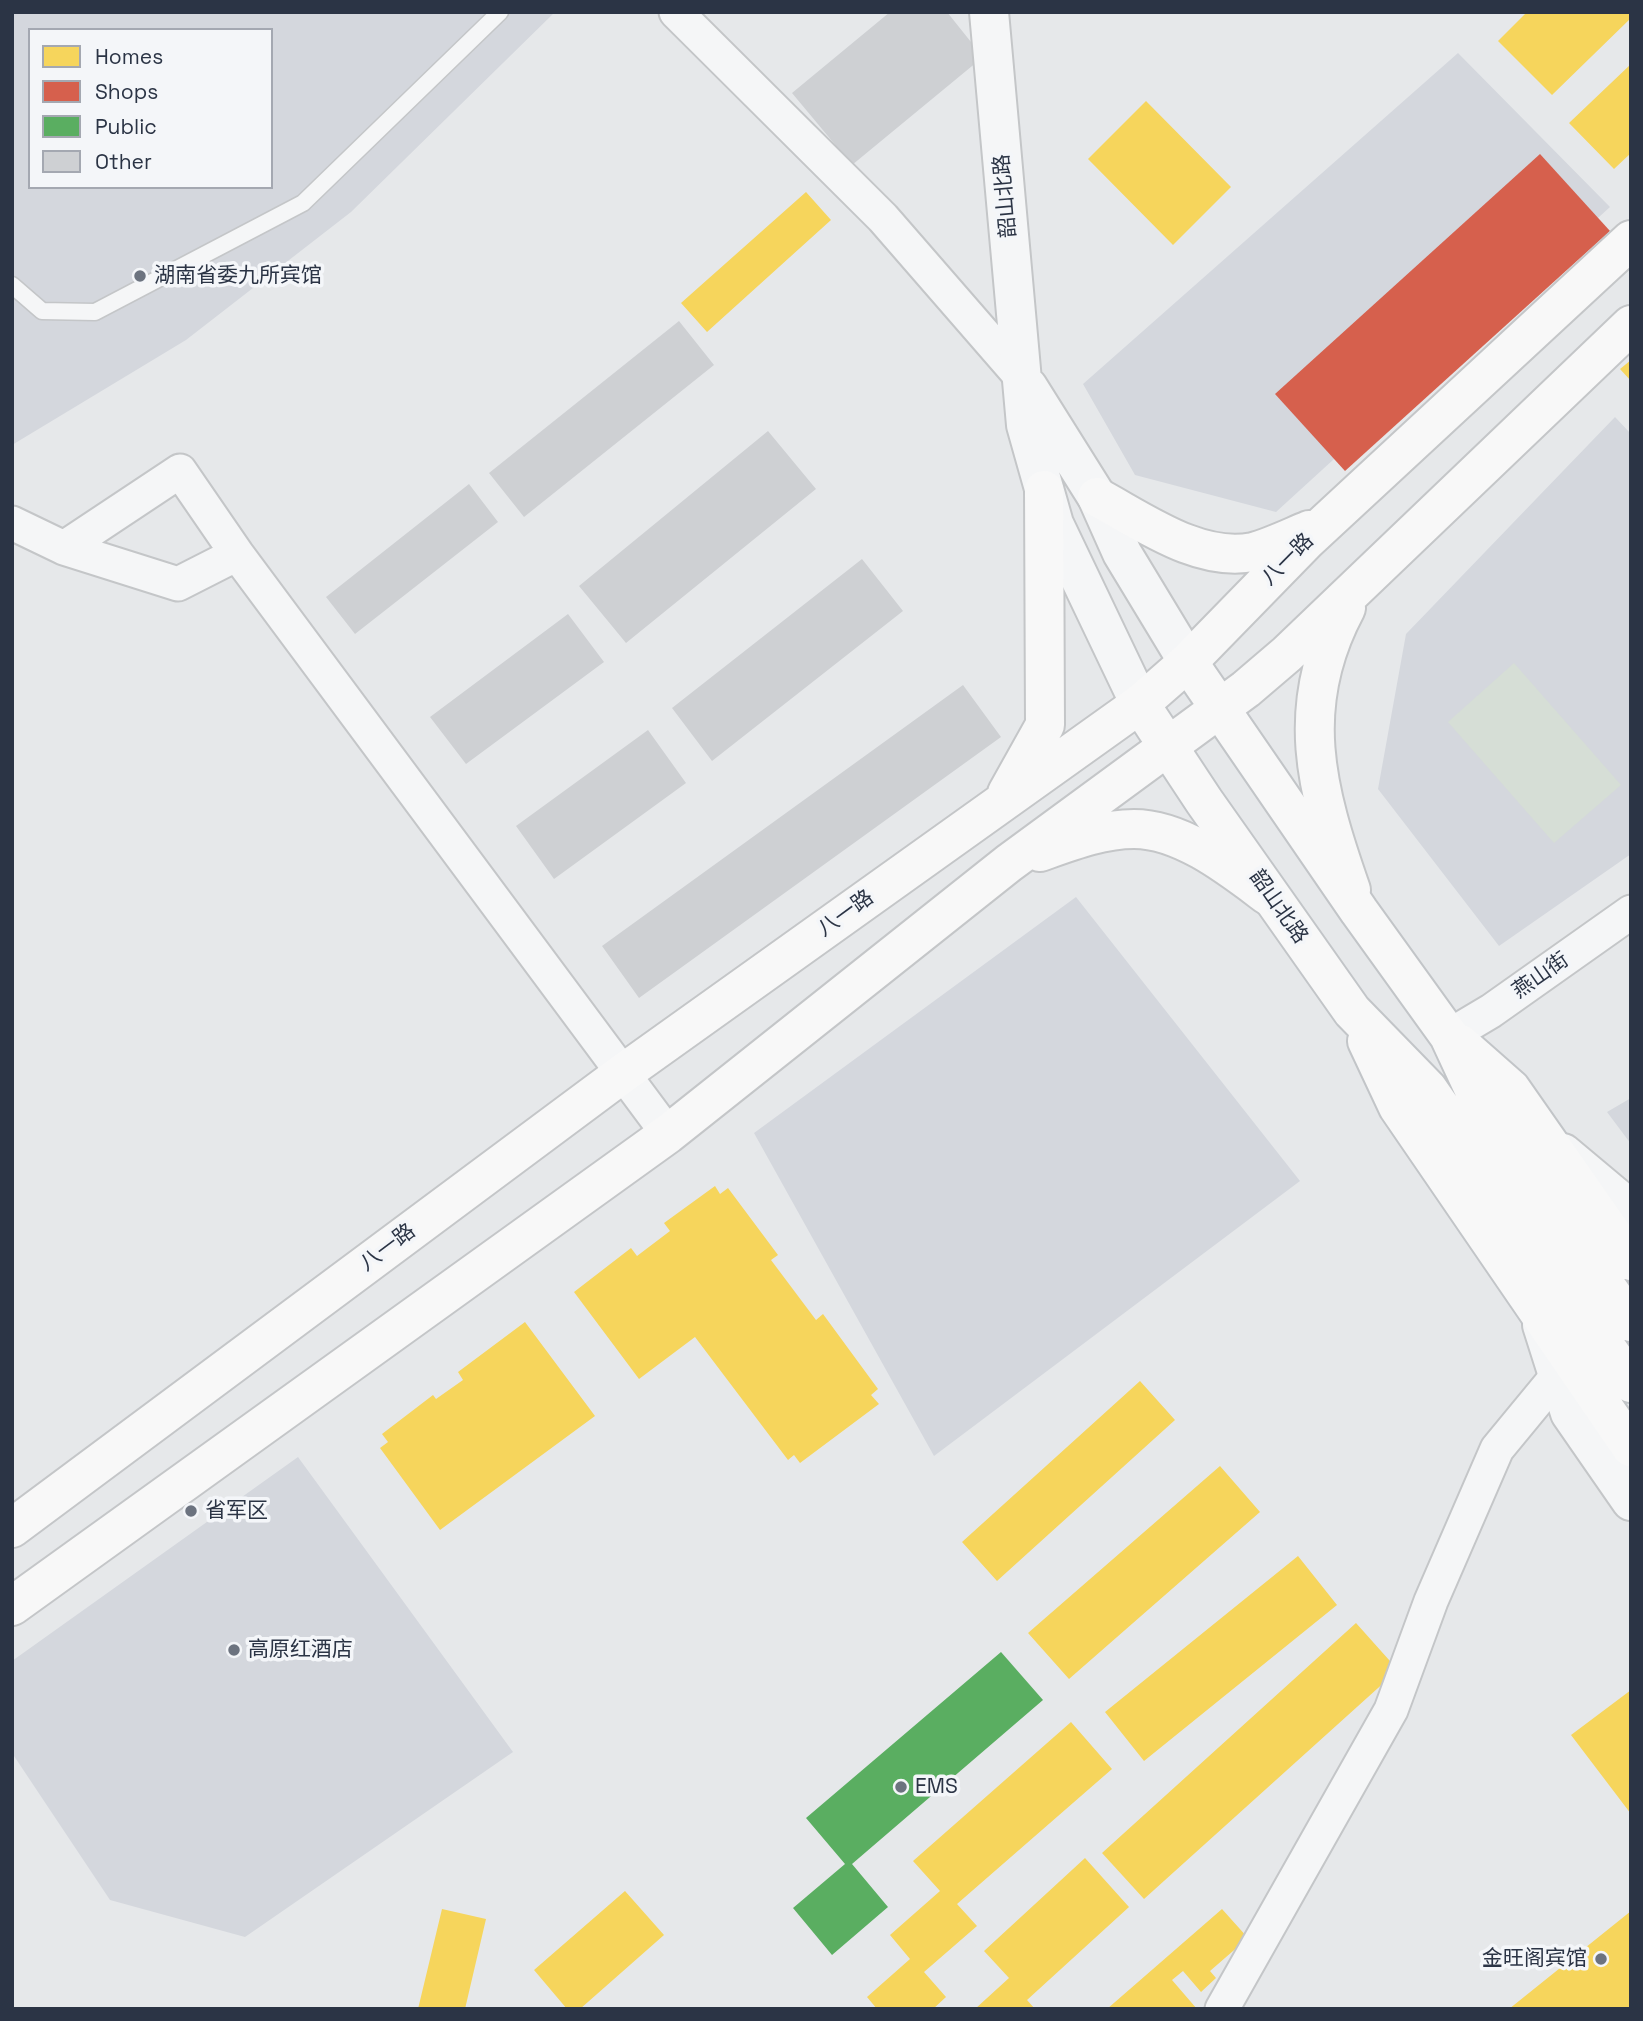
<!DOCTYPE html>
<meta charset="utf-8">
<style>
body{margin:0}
#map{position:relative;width:1643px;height:2021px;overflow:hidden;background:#e6e8ea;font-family:"Space Grotesk",sans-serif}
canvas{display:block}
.frame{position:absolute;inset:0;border:14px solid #2b3445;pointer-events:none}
.legend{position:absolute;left:28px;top:28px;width:245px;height:161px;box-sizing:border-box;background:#f4f6f9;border:2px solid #a4a8b1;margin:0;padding:9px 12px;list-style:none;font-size:21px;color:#2b3445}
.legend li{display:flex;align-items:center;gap:14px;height:35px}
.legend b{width:35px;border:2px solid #a4a8b1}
</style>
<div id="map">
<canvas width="1643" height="2021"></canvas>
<div class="frame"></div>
<ul class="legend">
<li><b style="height:19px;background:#f6d55c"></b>Homes</li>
<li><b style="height:19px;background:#d6604d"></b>Shops</li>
<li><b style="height:19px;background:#5aae61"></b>Public</li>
<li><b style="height:19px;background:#ced0d3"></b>Other</li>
</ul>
</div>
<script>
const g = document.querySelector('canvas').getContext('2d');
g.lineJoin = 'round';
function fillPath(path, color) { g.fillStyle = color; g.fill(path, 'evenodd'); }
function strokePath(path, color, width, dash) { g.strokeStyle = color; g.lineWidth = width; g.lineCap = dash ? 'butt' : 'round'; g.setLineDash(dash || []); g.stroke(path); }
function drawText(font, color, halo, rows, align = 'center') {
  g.font = font + ' "Space Grotesk","Noto Sans SC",sans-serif'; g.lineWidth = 7; g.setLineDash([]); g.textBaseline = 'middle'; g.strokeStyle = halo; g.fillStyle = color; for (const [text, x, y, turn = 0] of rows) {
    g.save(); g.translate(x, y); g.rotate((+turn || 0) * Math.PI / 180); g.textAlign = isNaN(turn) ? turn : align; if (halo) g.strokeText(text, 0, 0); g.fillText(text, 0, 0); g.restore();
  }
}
const built = new Path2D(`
 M12,12H555L351,212L186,340L12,445ZM30,30H271V187H30Z
 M1458,53L1610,207L1276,512L1135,475L1083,384Z
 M1615,417L1631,434V854L1499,946L1378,789L1406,634Z
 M1076,897L1300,1181L934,1456L754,1133Z
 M1631,1098V1144L1607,1112Z
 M298,1457L513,1752L245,1937L110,1900L12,1753V1661Z`);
const green = new Path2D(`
 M1514,663L1621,785L1554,843L1448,722Z`);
const homes = new Path2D(`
 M1527,12H1631V18L1552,95L1498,41Z
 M1631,64V153L1614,169L1569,123Z
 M1146,101L1231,187L1173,245L1088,159Z
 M806,192L831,220L707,332L681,303Z
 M1631,360V381L1620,369Z
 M715,1186L720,1194L728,1188L778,1255L771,1260L816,1320L823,1314L878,1389L871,1395L879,1404L800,1463L794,1455L788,1460L695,1337L639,1379L574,1292L631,1248L637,1256L670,1231L664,1223Z
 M525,1322L595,1416L440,1530L380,1448L388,1442L382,1434L433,1395L436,1399L463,1380L458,1372Z
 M1140,1381L1175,1420L997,1581L962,1542Z
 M1220,1466L1260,1512L1069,1679L1028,1633Z
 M1298,1556L1337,1605L1144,1761L1105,1712Z
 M1356,1623L1398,1670L1144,1899L1102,1853Z
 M1631,1690V1814L1571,1735Z
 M1071,1722L1112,1769L957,1904L977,1926L924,1972L946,1997L933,2009H877L867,1997L910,1959L890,1935L940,1891L913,1861Z
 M1085,1858L1129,1907L1027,2000L1035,2009H975L1009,1978L984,1951Z
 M625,1891L664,1935L580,2009H567L534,1970Z
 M442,1909L486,1919L465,2009H418Z
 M1222,1909L1248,1938L1210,1971L1216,1978L1201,1992L1183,1971L1172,1980L1197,2009H1107Z
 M1631,1911V2007L1509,2009Z`);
const shops = new Path2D(`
 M1540,154L1610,231L1345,471L1275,394Z`);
const public = new Path2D(`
 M1001,1652L1043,1700L852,1864L888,1907L832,1955L793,1908L845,1864L806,1818Z`);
const building = new Path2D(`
 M890,12H947L983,57L852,165L792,93Z
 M679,321L714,365L524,517L489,473Z
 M768,431L816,489L626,643L579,586Z
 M469,484L498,522L355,634L326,597Z
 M862,559L903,611L712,761L672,708Z
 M568,614L604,662L466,764L430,717Z
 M963,685L1001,737L639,998L602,946Z
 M648,730L686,783L554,879L516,826Z`);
const service = new Path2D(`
 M12,285L42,311L95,312L303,203L500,12`);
const minor = new Path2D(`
 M676,12L883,218L1023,379
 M12,523L64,548L178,584L237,554
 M64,548L180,471L237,554L668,1134
 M1449,1036L1491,1011L1631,912
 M1222,2009L1391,1710L1431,1601L1497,1449L1558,1375`);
const tertiary = new Path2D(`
 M989,12L1026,425L1054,524L1140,704
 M1028,387L1097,497L1122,553L1188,662
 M1563,1153L1631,1210
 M1542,1325L1570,1413L1631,1501`);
const secondary = new Path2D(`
 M1097,497C1142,521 1199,563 1253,552C1272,547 1292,537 1309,530
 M1346,608C1293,707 1316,790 1351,890
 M1007,793L1045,725L1044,490
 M1040,852C1071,841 1102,829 1134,829C1182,829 1231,868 1267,895
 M12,1528L622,1074L1140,704L1188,662L1307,540L1631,240
 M12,1606L668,1134L1009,863L1246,689L1287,654L1631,325`);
const primary = new Path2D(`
 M1188,662L1359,911L1449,1036L1482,1107L1631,1322
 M1140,704L1204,801L1352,1011L1428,1089L1631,1383
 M1367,1041L1398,1107L1631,1447
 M1460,1044L1511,1089L1631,1261`);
const markers = [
 [140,276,7,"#6c737f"],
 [191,1511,7,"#6c737f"],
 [234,1650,7,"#6c737f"],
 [901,1787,7,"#6c737f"],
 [1601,1959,7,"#6c737f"]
];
const streetNames = [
 ["韶山北路",1006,196,-95],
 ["八一路",1288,560,-45],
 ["韶山北路",1278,907,55],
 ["八一路",846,914,-36],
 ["燕山街",1541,976,-35],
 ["八一路",388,1248,-37]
];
const poiNames = [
 ["湖南省委九所宾馆",154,276],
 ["省军区",205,1511],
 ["高原红酒店",248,1650],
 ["EMS",915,1787],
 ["金旺阁宾馆",1587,1959,"right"]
];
fillPath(built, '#d4d7dd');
fillPath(green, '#d6ded6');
fillPath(homes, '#f6d55c');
fillPath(shops, '#d6604d');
fillPath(public, '#5aae61');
fillPath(building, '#ced0d3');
strokePath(service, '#c4c6c8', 19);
strokePath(minor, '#c4c6c8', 37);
strokePath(tertiary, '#c4c6c8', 42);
strokePath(secondary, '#c4c6c8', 42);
strokePath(primary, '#c2c5c8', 42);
strokePath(service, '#f5f6f7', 16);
strokePath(minor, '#f5f6f7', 33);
strokePath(tertiary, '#f5f6f7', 38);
strokePath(secondary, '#f8f8f8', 38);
strokePath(primary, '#f8f8f8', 38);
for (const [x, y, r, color] of markers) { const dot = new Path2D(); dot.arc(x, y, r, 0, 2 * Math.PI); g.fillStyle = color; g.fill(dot); strokePath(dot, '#f4f6f9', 2.5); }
drawText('21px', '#2b3445', '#f4f6f9', streetNames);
drawText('21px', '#2b3445', '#f4f6f9', poiNames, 'left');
</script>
